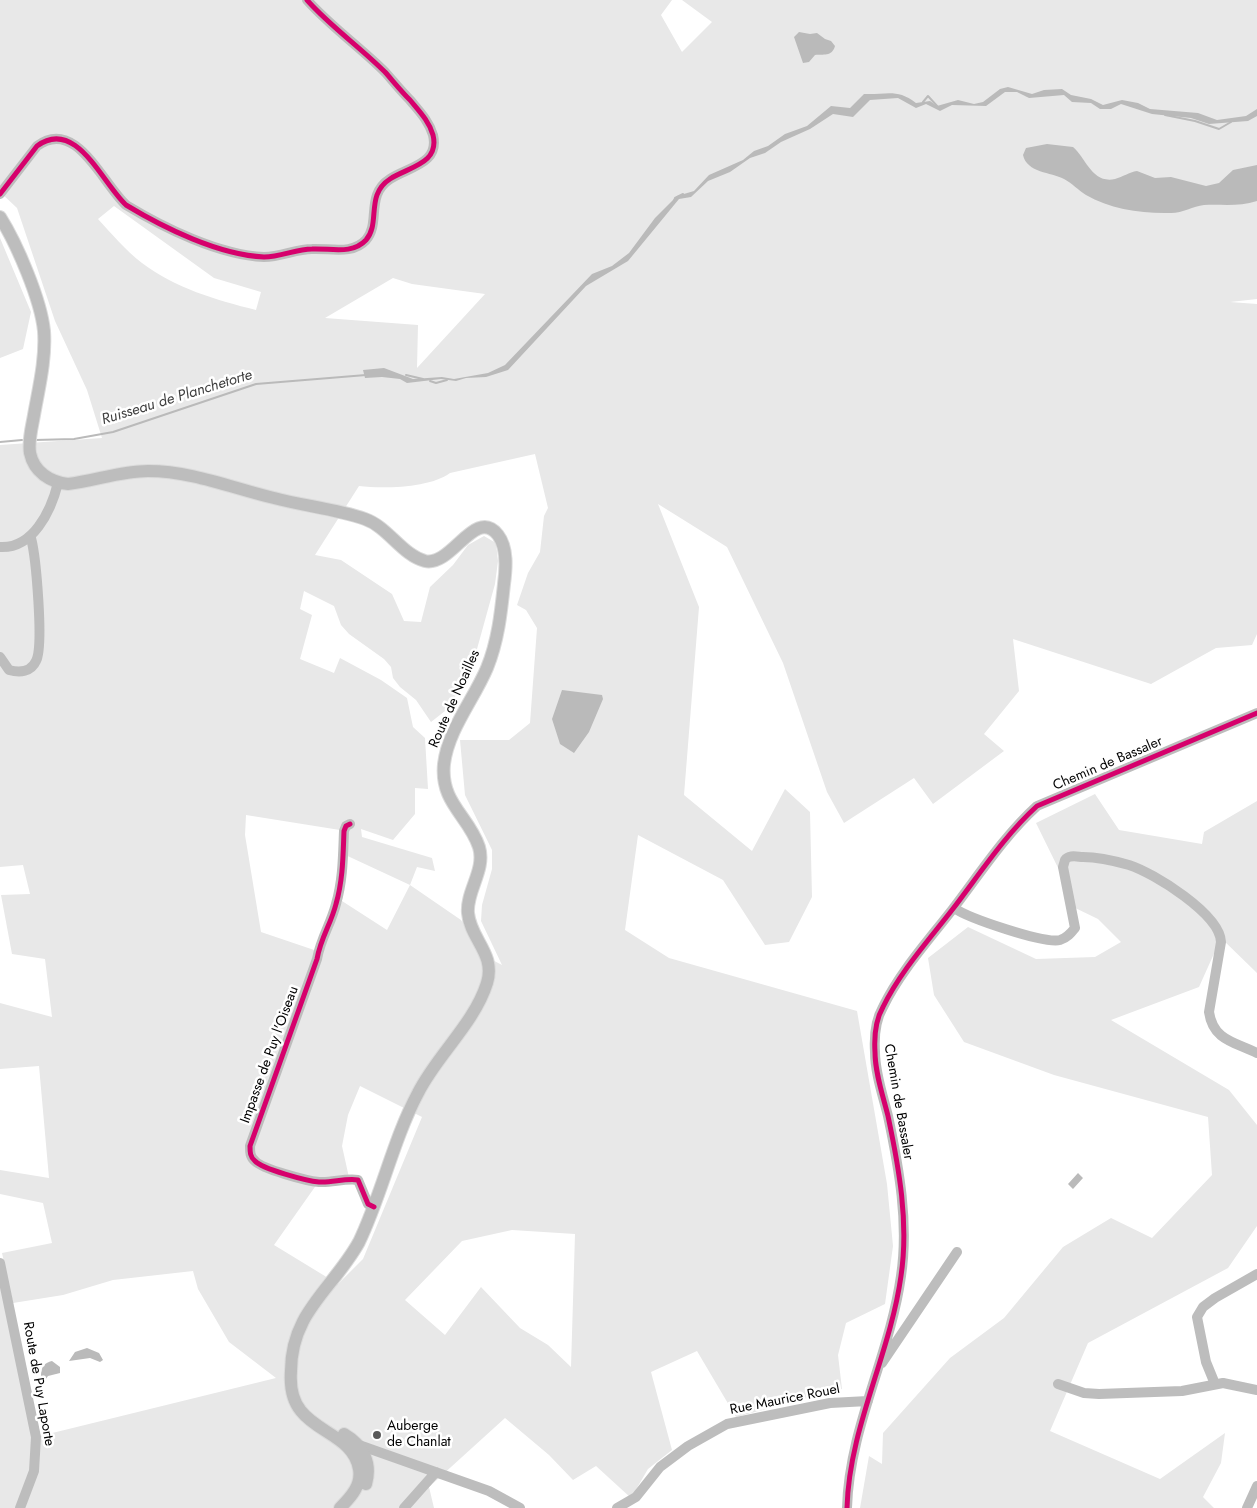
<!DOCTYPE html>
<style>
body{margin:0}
canvas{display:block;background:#fff}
</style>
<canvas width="1257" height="1508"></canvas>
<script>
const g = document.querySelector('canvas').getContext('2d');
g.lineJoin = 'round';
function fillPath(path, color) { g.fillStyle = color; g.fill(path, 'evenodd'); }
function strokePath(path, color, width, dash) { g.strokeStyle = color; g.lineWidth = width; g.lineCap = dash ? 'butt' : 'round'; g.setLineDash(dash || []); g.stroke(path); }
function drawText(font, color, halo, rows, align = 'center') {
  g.font = font + ' Jost,sans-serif'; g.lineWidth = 5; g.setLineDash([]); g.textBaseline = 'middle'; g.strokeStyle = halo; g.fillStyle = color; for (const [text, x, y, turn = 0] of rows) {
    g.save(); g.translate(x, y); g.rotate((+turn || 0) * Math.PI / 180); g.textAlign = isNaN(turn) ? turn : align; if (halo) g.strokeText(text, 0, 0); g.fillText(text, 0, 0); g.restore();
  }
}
const green = new Path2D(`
 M0,0H672L661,15L682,52L712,22L682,0H1257V299L1230,302L1257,304V634L1252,645L1216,648L1151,684L1013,639L1019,691L984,734L1004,751L933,804L914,778L844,823L827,792L783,663L727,547L658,504L699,607L684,795L752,851L785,789L810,812L812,897L789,942L765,945L723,880L638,835L625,930L669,958L857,1011L887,1184L893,1246L885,1304L846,1323L838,1355L842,1389L736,1417L697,1351L651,1372L672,1450L648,1469L631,1498L596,1466L573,1480L549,1455L505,1418L429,1487L434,1508H0V1282L32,1438L276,1378L229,1342L198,1289L193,1271L113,1280L63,1295L13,1303L2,1253L52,1243L43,1203L0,1194V1170L49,1178L39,1066L0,1069V1003L52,1017L45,959L12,954L1,895L30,894L23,865L0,867V445L102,438L87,390L55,321L17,208L0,192ZM114,206L214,278L261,292L256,310C216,300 175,288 142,263C125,250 112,234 98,219ZM393,278L412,284L485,294L417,368L418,325L325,318ZM535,454L548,508L544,516L540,552L528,573L517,605L526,610L537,628L530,723L509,740H460L465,795L492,850V869L482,905L481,921L502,965L483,955L461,920L410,885L417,867L435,871L432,858L362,837L361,829L393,840L415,814V788L428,789L425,738L413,727L407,698L381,680L340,658L334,673L300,659L312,615L300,609L304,591L334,606L341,625L349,634L384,659L391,667L393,678L400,687L416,700L431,722L445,711L457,694L464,671L477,649L495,584L498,561L496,543L484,536L468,545L453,565L430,587L421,622L404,621L392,594L341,560L315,555L359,486C383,489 430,488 450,473ZM246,815L340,830L339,852L410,885L387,930L342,901L320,952L261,932L245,835ZM360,1086L422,1117L363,1259L338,1284L274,1245L317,1184L350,1182L342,1146L348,1115ZM512,1230L575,1234L571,1367L548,1345L520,1328L481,1287L445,1335L405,1300L462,1241Z
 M0,238L31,312L23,349L0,358Z
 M1095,794L1119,830L1202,844L1204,832L1257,801V973L1221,938L1199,987L1111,1020L1229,1090L1257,1125V1226L1228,1268L1088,1343L1050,1431L1160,1479L1225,1433L1221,1463L1203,1497L1214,1508H860L869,1456L882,1464L883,1433L950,1358L1004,1318L1063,1247L1111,1218L1152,1238L1212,1175L1208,1117L1054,1075L964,1042L934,995L928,958L968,927L1036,959L1095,957L1121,942L1098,919L1067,904L1065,882L1036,823Z`);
const water = new Path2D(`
 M799,32L810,34L817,33L825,39L831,41L835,46C832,57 823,54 815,55L809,62L803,63L794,37Z
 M1008,87L1032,94L1044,90L1062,89L1071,95L1091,99L1103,105L1122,100L1138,103L1150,109L1198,113L1217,120L1246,116L1257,109V116L1248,121L1209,124L1191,118L1152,114L1121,104L1111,109H1100L1091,103L1072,102L1064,95L1029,98L1017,92H1005L986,106L952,105L940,111L926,104L916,108L898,98L870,100L853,117L833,114L810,129L781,142L765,153L750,158L730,172L708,181L691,197L679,199L628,261L586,286L508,370L486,377L466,378L456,381L441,379L407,383L400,379L382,377L365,378L363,370L384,368L413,379L442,377L454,379L488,373L505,365L592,274L612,266L629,253L655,218L677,196L694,191L709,175L743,160L754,151L768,146L785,134L807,126L831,106L850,108L864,94C886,95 897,88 916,103L930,101L937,106L958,100L974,104L983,102L1000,89Z
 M1047,144L1073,147C1086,158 1092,184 1115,179C1123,177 1129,172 1137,171L1155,178L1171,177L1206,186L1219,183L1233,170L1257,165V201C1239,207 1222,204 1204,205C1193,206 1183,213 1171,213C1143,214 1110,209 1086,195C1078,190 1072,183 1064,179C1051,172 1027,173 1023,155L1026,148Z
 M562,690L602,695L603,699L589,732L574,753L560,744L552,719Z
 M1078,1173L1083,1178L1073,1189L1068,1184Z
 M87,1348L99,1353L103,1360L100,1362L90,1358L69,1361L75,1352Z
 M52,1361L60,1367V1373L48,1376L43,1383L41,1381C41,1370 41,1364 52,1361Z`);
const stream = new Path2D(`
 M923,102L928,96L938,107
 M1165,115L1195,121L1219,129L1231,122
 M673,203L675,198L683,194
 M406,375L423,379
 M430,381L436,383L447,380
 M35,440L74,439L113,432L256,384L366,375
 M0,442L22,440`);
const minor = new Path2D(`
 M0,194L37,146C76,117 102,183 126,205C164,228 219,255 264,257C281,257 296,249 312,249C331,248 352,255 366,240C381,223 365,195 390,179C408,167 440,164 433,135C429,121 419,111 410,100C401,91 393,81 385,72C360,47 330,26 307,0
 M0,547C33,549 51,511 58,483
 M0,657L9,670C20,673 31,672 36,661C44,646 36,557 31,538
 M350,824L346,826L344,831C343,856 343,880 336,904C331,924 321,937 317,959L250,1146C250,1152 250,1157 255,1161C262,1169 307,1181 319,1182C332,1183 345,1178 358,1180L368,1204L374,1207
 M954,908C968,918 1044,944 1060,940C1067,938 1071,933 1075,928L1063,867C1063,867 1065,860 1065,860C1069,854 1078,857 1083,857C1098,857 1115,861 1129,865C1154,873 1220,914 1221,942L1209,1012C1213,1040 1234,1042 1257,1053
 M0,1263L36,1437L34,1471L20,1508
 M882,1363L957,1252
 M1058,1384L1084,1393L1099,1394L1182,1391L1223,1383L1257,1390
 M1215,1384L1206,1362L1197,1317L1203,1307L1215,1298L1257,1274
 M359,1445L489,1491L520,1508
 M404,1508L436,1472
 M617,1508L636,1497L660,1467L688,1446L727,1424L830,1403L868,1401
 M847,1508C849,1428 890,1355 901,1276C909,1223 899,1168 888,1116C883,1096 875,1073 875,1052C874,1036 875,1021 883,1007C900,972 928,941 952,910C979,875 1004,836 1037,806L1257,713
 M1247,1508L1257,1486`);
const major = new Path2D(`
 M0,217C17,244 41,300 44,331C46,359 39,387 34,415C32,427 28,440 30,453C34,472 50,482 68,484C95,481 120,471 148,471C192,471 232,488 274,498C304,506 336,509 365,519C388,527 402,555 425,561C452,567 475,506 498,535C508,548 506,569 504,584C501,613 498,641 487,668C474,699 448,730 444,764C440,803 469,816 479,847C486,870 466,891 468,913C470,939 496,954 487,983C474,1024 437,1055 418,1093C393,1140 382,1194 359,1242C333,1289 291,1312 291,1371C290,1385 292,1400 301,1411C318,1433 354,1438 359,1469C362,1485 351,1497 340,1508
 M344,1434C363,1445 372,1463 366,1484`);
const cycleway = new Path2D(`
 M0,194L37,146C76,117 102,183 126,205C164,228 219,255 264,257C281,257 296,249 312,249C331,248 352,255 366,240C381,223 365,195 390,179C408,167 440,164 433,135C429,121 419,111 410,100C401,91 393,81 385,72C360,47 330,26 307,0
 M350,824L346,826L344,831C343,856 343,880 336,904C331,924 321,937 317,959L250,1146C250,1152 250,1157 255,1161C262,1169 307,1181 319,1182C332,1183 345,1178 358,1180L368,1204L374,1207
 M847,1508C849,1428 890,1355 901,1276C909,1223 899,1168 888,1116C883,1096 875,1073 875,1052C874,1036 875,1021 883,1007C900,972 928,941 952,910C979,875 1004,836 1037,806L1257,713`);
const markers = [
 [377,1435,5,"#595959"]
];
const streetNames = [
 ["Route de Noailles",455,699,-66],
 ["Chemin de Bassaler",1108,764,-23],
 ["Impasse de Puy l'Oiseau",270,1055,-70],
 ["Chemin de Bassaler",898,1102,80],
 ["Route de Puy Laporte",38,1384,80],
 ["Rue Maurice Rouel",785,1400,-11]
];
const poiNames = [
 ["Auberge",387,1427],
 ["de Chanlat",387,1443]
];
const waterNames = [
 ["Ruisseau de Planchetorte",177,398,-17]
];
fillPath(green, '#e8e8e8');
fillPath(water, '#bababa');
strokePath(stream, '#bababa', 2);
strokePath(major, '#dbdbdb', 14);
strokePath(minor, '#bdbdbd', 10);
strokePath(major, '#bdbdbd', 12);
strokePath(cycleway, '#d6006c', 5);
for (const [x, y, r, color] of markers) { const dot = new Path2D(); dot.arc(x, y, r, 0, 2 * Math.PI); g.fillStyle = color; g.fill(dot); strokePath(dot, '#fff', 2); }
drawText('14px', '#000', '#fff', streetNames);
drawText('14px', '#000', '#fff', poiNames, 'left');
drawText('italic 15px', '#3e3e3e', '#fff', waterNames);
</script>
